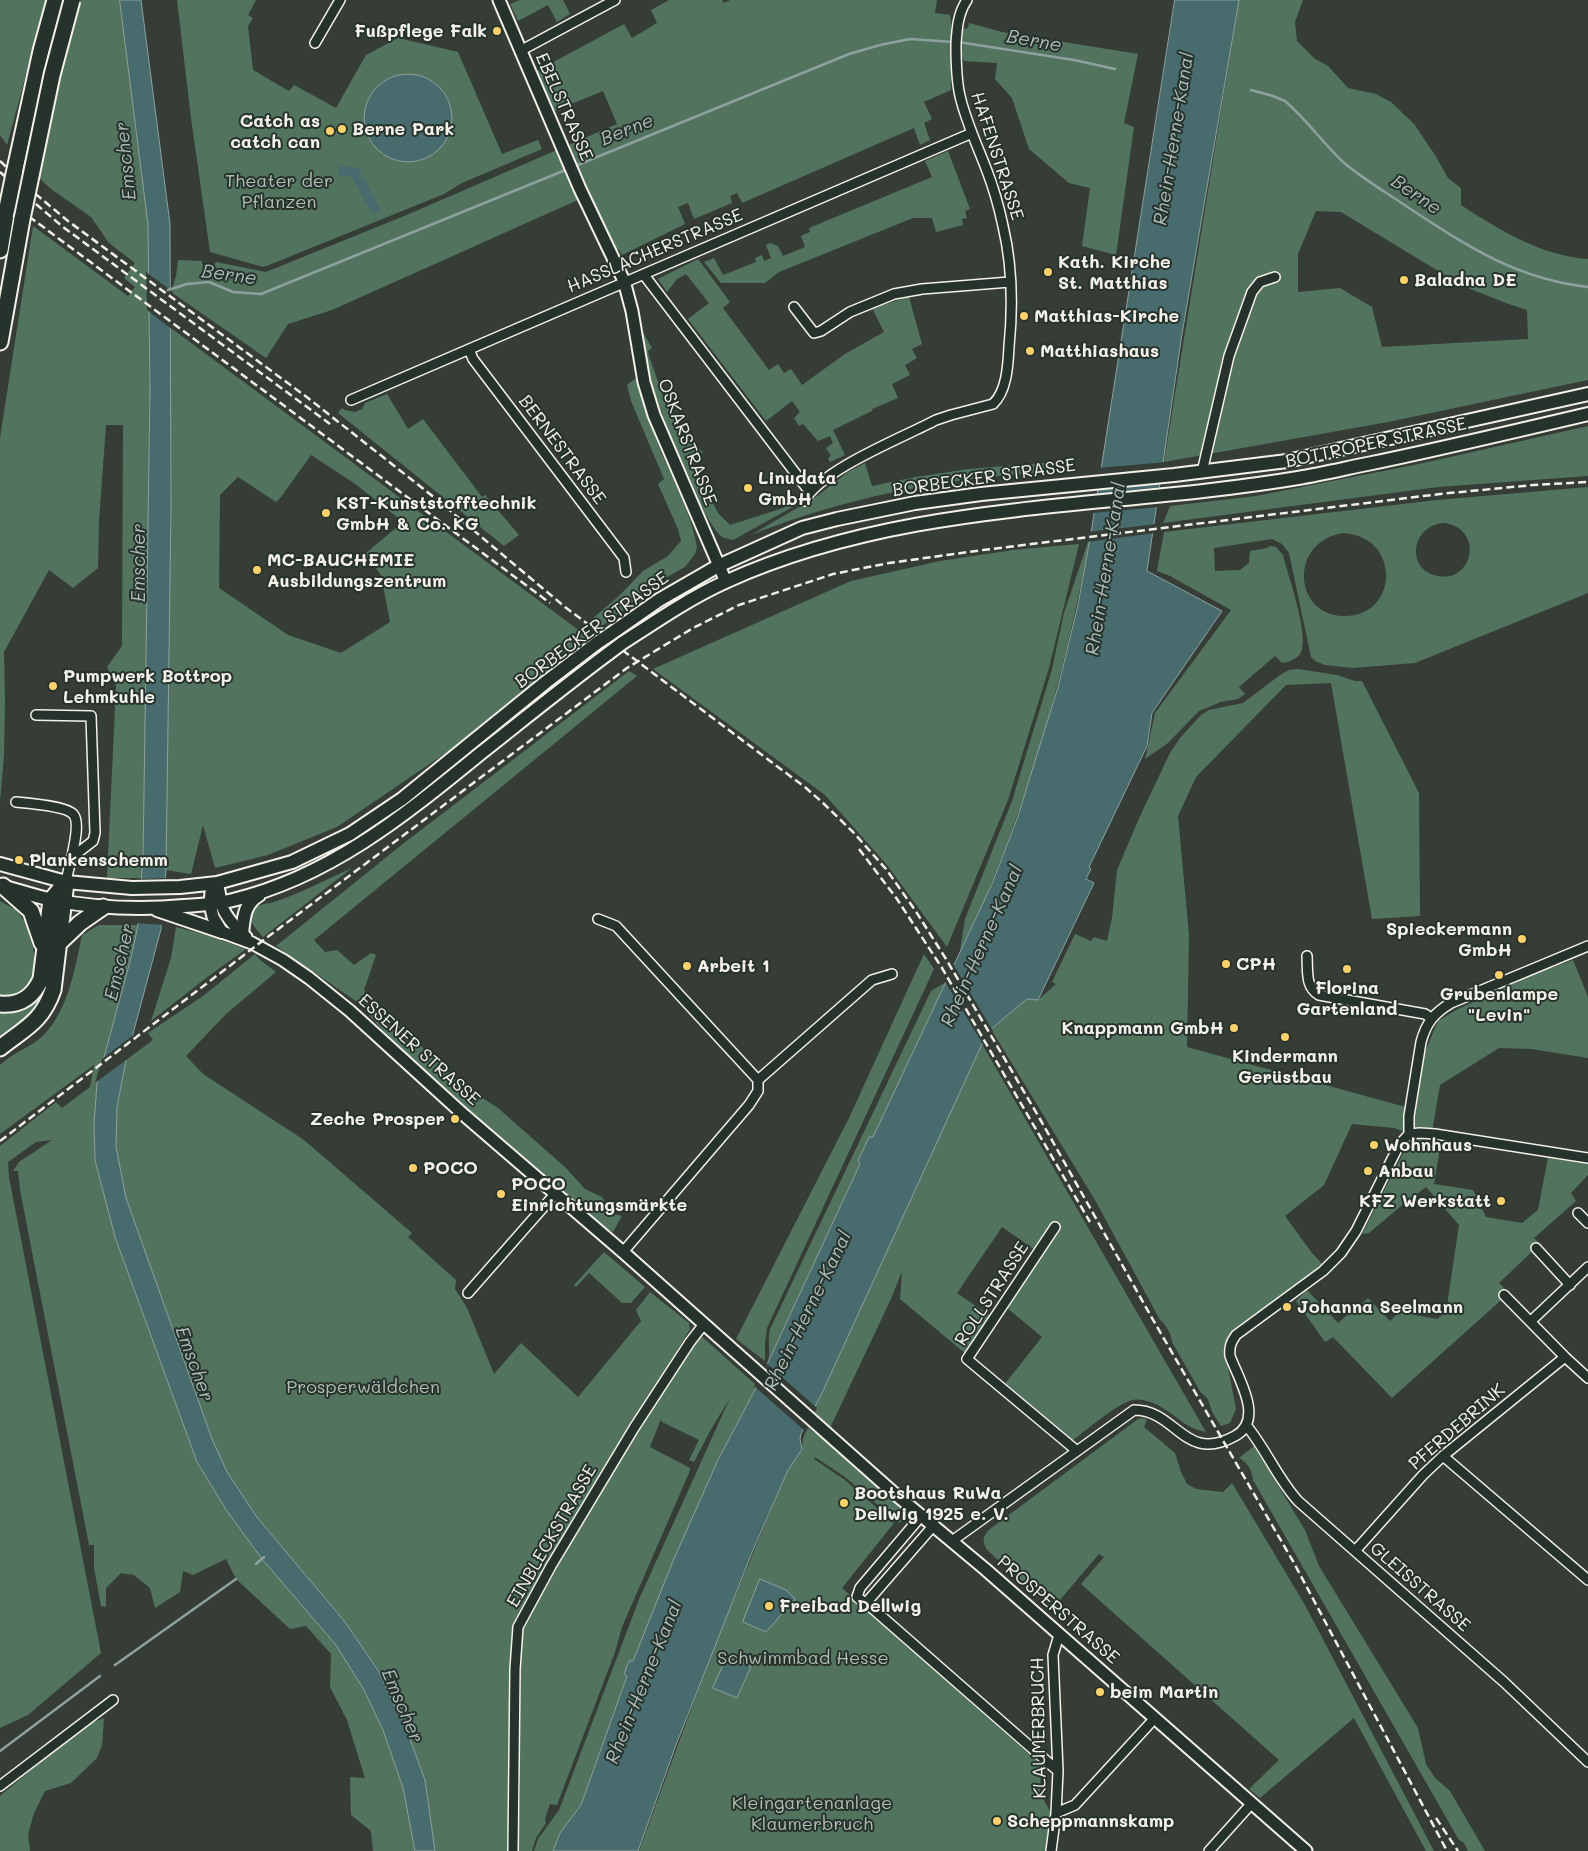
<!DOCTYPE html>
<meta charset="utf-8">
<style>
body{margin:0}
canvas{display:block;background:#353d36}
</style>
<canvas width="1588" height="1851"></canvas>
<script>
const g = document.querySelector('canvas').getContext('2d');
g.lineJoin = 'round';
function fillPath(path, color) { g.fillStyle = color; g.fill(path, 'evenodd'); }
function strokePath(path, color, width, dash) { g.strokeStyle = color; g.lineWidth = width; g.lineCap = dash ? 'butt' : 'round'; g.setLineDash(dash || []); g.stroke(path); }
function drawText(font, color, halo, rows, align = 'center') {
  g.font = font + ' Mali,sans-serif'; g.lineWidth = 4; g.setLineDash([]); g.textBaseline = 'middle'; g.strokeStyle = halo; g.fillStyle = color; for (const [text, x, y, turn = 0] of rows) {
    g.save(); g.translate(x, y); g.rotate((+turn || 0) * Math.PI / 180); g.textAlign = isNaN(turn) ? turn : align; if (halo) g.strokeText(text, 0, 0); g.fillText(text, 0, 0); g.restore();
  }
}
const green = new Path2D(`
 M0,0H46L7,145L0,135Z
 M79,0H120L148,225L150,391L145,763L142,878H107L116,686L107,667L122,646L123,425H106L99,521L98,568L73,588L49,570L4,652L5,702L4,755L0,802V438L33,226L128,296L135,287L124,278L135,263L109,243L91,217L51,189L37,176Z
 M177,0H256L248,15L253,18L248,26L253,70L289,91L294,85L336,108L366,55L398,38L458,52L502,154L538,140L542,149L462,183L444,194L269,265L263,267L210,252L191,118Z
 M520,0H563L570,14L557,22L548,5L518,21L510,4Z
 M669,0H722L724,3L730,0H937L935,13L950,15C954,39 950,65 951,90L924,102L932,119L924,123L930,140L920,145L914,128L742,203L737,193L730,196L732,203L694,219L688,203L678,207L685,224L622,255L619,250L615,249L589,195L332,310L288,324L266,358L171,292L176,276L178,260L202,261V264L212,268L216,262L266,272L409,214L617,124L603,91L554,111L537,71L624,24L632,38L657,23L651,10Z
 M1239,0H1303L1295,22L1297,41L1315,59L1328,66L1348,88L1376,94L1391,102L1414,124L1435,155L1448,178L1461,188V205C1499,230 1542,256 1588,259V380L1388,422L1164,462ZM1316,211L1341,212L1463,286L1506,303L1527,310L1528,339L1382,347L1372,307L1340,288L1298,292V254Z
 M969,23L1002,32L1138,54L1124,123L1134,127L1116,255L1082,246L1090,188L1069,183L1029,149L1012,98L995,79L997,63L964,61L962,56L963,29L968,28Z
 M948,151L970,209L965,211L967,218L962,219L963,225L936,232L932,218H913L779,272L765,283H721L704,262L714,258L723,275L756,262L755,258L762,255L764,261L771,258L766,245L770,243L778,246L783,256L805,247L801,236L810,232L809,228L932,177L925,161Z
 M698,259L730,302L723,308L769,370L778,364L784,373L791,369L802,385L845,354L884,332L872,308L909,297L922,344L912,349L917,358L905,365L910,375L892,384L898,398L872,409V411L833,430L845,455L830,462L828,458L831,456L826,448L833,443L830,436L818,441L803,424L799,426L794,418L800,412L792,401L766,421L688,319L709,303L686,274L677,279L667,292L658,279Z
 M171,328L588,637L453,748L337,827L268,855L215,868L203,825L191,874L166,870ZM311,455L354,483L403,522L365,554L381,575L390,622L341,653L288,635L219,588L220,495L238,477L276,502L281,497Z
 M642,331L652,348L648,351L649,356L665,402L677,426L683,435L703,452L691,460L718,513L730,525L783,508L795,501L798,504L733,540L722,537L717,532C704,515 696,493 688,474C666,427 647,383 642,331Z
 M636,378C643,401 650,424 659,447C672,479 691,512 697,547L695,554L685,567L644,590L629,606L602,626L593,618L619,596L643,571L668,556L681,541L678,529L658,484L664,479L631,401L627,385Z
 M387,394L408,429L423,419L482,497L485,495L519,535L504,546L338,413L342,408L345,410L355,412L362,409L365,403Z
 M1588,426V476L1438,487L1163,523L1170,506L1256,496L1419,464Z
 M1054,462L1057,467L1056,471C1028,474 1000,475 972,479C896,489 823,506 751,535L816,497L848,472L865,463L872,486L916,477L969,469Z
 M1588,487V593L1415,663L1353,668L1325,665L1315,661L1311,657L1289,553L1282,544L1272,539L1214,548L1215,571L1240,570L1249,563L1250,551L1267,548L1270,546L1276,547L1283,555C1288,576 1309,633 1301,652C1298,659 1289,662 1282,663L1275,656L1239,687L1245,694L1238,699L1221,702L1199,711L1168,743L1145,759L1155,713L1231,610L1170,576L1157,571L1164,532L1437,500ZM1444,523C1484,528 1474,583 1438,576C1405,570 1411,525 1444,523ZM1343,533C1402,536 1399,618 1343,616C1294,615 1288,542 1343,533Z
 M1091,533C1069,654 1038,768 992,882C983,906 971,928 960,951L965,919L1012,801L1052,669L1064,613Z
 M1079,544L1049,668L1008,800L947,947L887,865L825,795L653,669L851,581L940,561L1013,550Z
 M1298,669L1337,675L1355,681H1362L1419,793L1420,916L1372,919L1331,683L1286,685L1196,777L1178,816L1189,935L1187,1047L1409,1108L1408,1133L1394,1128L1352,1124L1324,1185L1285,1216L1312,1253L1325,1267L1235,1333L1226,1357L1236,1409L1230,1423L1221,1426C1218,1421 1214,1416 1212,1411C1208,1402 1210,1398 1201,1393L1172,1342C1171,1334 1167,1326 1160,1320L1095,1200L991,1029L1027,999L1038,1000L1056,984L1052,982L1075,934L1091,941L1094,937L1107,941L1112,918L1117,870L1141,814L1170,753L1180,738L1201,715L1209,710L1243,703L1280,675L1289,670Z
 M629,671L637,676L314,940L325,952L337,950L354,965L371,953L376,955L364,990L372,1000L461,1084L498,1108L566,1168L585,1189L602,1197L611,1213L622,1216L613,1232L598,1224L397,1047L360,1004L276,946L404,843Z
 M352,868L263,937C257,930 246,920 253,910C258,904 267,904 274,902C301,893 327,879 352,868Z
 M0,901L16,910L25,922L33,947L36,970L35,977L28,988L15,997H0Z
 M99,925H138L132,954L97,1083L94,1124L95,1160L115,1237L197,1462L227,1511L262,1559L336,1645L364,1690L383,1730L403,1788L415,1851H373L371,1831L351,1815L350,1777L365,1778L347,1720L330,1687L331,1654L306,1626L290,1629L236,1579L226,1559L193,1575L183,1571L180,1592L155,1608L150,1588L134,1575L121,1573L106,1588V1607L101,1606L94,1568V1545H89L20,1190L18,1171H13L19,1162L52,1140L36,1142L8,1162L9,1177L101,1653L28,1715L0,1728V1146L56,1102L62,1108L90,1087L94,1065L0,1134V1065C11,1054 26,1049 38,1040C67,1017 75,969 82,935Z
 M176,927L206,935L246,949L206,978L151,1021L171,958Z
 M255,954L259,959L276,972L226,1014L186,1056L203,1074L304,1140L412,1233L408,1237L456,1280L455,1289L467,1308L494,1374L521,1343L578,1397L641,1321L636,1310L650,1292L689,1323L690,1329L650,1395L698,1333L757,1386L718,1460L633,1661H629L627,1676L581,1805L560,1833L553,1851H534L538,1839L559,1810L640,1597L730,1398L710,1431L694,1462L689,1460L699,1440L662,1422L661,1419L650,1447L690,1468L689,1473L622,1627L615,1652L557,1805L550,1804L545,1819L546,1823L536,1838L532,1851H518L520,1791L518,1707L509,1851H435L425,1780L408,1734L379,1672L345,1622L256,1516L227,1472L212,1439L126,1198L116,1147L117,1107L126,1060L153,1040L148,1033L203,996Z
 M924,954L934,969L767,1328L765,1343V1361L736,1339L849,1118Z
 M1573,960L1588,997V1058L1531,1049L1499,1048L1440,1085L1432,1132H1410L1414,1096L1424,1054L1438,1021L1456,1010L1534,974Z
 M48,970L42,997L34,1012L0,1040V1008H3Z
 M946,982L873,1137H870L858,1161L860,1164L768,1362C771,1351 767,1341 770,1329L931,991Z
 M982,1044L1206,1432C1188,1429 1181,1420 1166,1410C1157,1404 1144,1398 1133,1400C1119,1402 1084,1432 1072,1441L1004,1385L1042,1337L1000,1302L1035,1250L1002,1227L957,1293L990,1316L966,1354L900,1299L902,1271L891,1299L829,1430L811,1415Z
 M1411,1138L1441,1143L1434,1184L1473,1190L1486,1217L1522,1223L1538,1210L1548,1158L1588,1164V1175L1571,1193L1576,1201L1534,1238L1540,1244L1499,1283L1509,1293L1392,1398L1333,1337L1325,1342L1296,1301L1307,1290L1338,1323L1368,1298L1390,1321L1399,1312L1437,1319L1446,1312L1459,1225L1426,1187L1401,1206L1369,1233L1362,1234Z
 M604,1252L645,1287L631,1303H622L589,1273L576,1287L574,1285Z
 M1143,1418L1147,1420L1144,1427L1175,1453L1181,1472L1187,1484L1196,1489L1223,1492L1232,1483L1305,1605L1434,1851H1426L1354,1718L1260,1798L1249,1789L1279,1760L1081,1584L1104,1557L1099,1554L1053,1608L987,1550C982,1541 982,1537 990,1529L1138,1419Z
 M808,1428L819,1436H824L877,1488L908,1514L899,1523L845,1477L815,1457L814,1459L845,1480L894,1523L842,1588L1041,1765L1040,1793L1051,1813L1046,1851H639L714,1647L788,1470L802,1449L803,1438Z
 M1254,1446L1305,1530L1319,1566L1418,1728L1426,1764L1435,1778L1450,1791L1485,1851H1468L1464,1843L1459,1840L1253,1480C1252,1470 1248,1463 1239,1458Z
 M104,1718L102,1745L97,1758L71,1783L45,1791L34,1813L28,1834L30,1851H0V1796L83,1726Z`);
const water = new Path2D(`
 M120,0H141L170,224L171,507L166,870L161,929L126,1060L117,1107L116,1147L126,1198L212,1439L227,1472L256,1516L345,1622L379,1672L408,1734L425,1780L435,1851H415L403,1788L383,1730L364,1690L336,1645L262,1559L227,1511L197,1462L115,1237L95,1160L94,1124L97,1083L132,954L138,925L143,858L150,391L148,225Z
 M1175,0H1239L1182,334L1147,571L1222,611L1152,713L1147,746L1089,867L1091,869L1086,879L1094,883L1038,1000L1027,999L991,1029L982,1044L822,1393L801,1434L800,1439L802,1449L788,1470L751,1555L676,1745L638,1851H553L560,1833L581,1805L627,1676L624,1674L629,1661H633L673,1561L718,1460L757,1386L860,1164L858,1161L869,1137H873L992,884L1018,816L1058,687L1078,605L1091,533Z
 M364 118a44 44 0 1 1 88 0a44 44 0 1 1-88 0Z
 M760,1579L786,1590L795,1599L766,1632L743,1622Z
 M727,1657L751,1666L737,1698L713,1688Z`);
const pier = new Path2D(`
 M146,272L173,292V330L147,310Z
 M1166,462L1162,482L1095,489L1098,468Z
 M1162,487L1159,507L1092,513L1095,494Z
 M1156,524L1155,533L1087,542L1088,532Z
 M168,878L164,925L136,923L140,879Z
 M952,962L993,1031L984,1046L944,980Z
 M136,1033L129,1058L95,1083L102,1059Z
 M765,1362L817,1408L805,1431L754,1386Z`);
const stream = new Path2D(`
 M958,42L1074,60L1115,69
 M1251,90L1273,96L1285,101C1306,119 1323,143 1343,162C1363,179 1387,193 1409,208C1467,246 1516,279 1588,287
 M575,166L849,54L880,45L910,39L953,42
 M168,290L187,284L209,282L233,292L261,294L568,169
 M256,1564L264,1557
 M115,1665L236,1579
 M0,1751L100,1676`);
const canal = new Path2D(`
 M343,171H348L355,173L375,209`);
const street = new Path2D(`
 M315,43L340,0
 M520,51L615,0
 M644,275L809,491
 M794,307L814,333L821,331L850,312L894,294L922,289L1010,282
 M469,349L473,359L624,558L626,572
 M351,400L972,133
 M1202,472L1229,356L1252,292L1260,282L1275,277
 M804,501C822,469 902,438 936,420L951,415L993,404C1007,391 1008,365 1009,347C1013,307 1012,264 1003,226C999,207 994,189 987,171C978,147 966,122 960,96C956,79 956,61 956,44C957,28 958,13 967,0
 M36,715L91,716L95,833L93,841L71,858
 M16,802C27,803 66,806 73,814C83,824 68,868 66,882
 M598,919L616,926L758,1080
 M1307,956C1308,971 1305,987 1319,995L1425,1014L1431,1018
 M1409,1134V1116L1421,1042C1426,1023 1434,1013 1451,1003L1588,946
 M1409,1134L1420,1133L1435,1134L1588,1158
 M1578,1213L1588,1223
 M1055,1227L967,1359L1077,1451
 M1536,1248L1570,1285
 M623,1252L749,1105L758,1091V1080L872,980L892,974
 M468,1293L555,1194
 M1504,1295L1565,1357
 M1531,1321L1588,1267
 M1246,1425C1266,1449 1277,1478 1298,1501L1504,1682L1588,1762
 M1443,1456L1588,1580
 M922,1515L860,1588L857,1597L872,1608L1058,1771
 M952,1541L1134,1410C1177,1410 1184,1464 1235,1436C1265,1420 1238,1378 1230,1356C1229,1347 1231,1342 1236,1335L1323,1271L1341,1253L1356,1231L1399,1145L1409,1134
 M1355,1551L1423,1475L1443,1456L1565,1357L1588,1378
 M866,1603L934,1525
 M0,1786L113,1700
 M1056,1813L1075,1805L1155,1718
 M513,1851L515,1669L518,1627L551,1566L634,1428L690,1342L704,1324
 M1051,1851L1056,1813L1058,1771L1053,1655L1059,1635
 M1209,1851L1252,1803`);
const secondary = new Path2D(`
 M499,0L580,189L624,281L632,311L644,382L654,415L726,582
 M217,883L211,892L210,904L213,917L222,932L252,943L283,960L309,978L350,1011L464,1115L623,1252L894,1493L985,1569L1306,1851
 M217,883C219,890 220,896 221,903C224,915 236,928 246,937`);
const primary = new Path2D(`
 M609,635L659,600L718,566L802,528L837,519L915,503L981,494L1174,475L1287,461L1588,394
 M621,644C655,622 688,599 725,582C905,500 1106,510 1298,478C1322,474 1347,468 1372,463C1444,448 1516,431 1588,414
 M0,864L66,882L132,888L180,887L217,883L292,862L350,834L402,799L546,682L597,643
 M5,887C21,891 37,897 53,900C96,908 140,910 184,906C201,905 217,904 233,900C330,877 406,814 481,753C524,719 566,685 609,653
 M157,910L222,932
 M242,933C244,917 244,904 259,895`);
const highway = new Path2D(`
 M14,174L41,51L55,0
 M0,250L7,208
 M0,342L22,219
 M3,886L31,911L42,943
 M59,943L80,923L103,907
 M0,1004C20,1006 33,997 41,979L51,900L66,882
 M0,1048C25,1028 42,1022 53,990L66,882`);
const rail = new Path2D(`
 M0,161L32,191L68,221L308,398L435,498L565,607L806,788L822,802L853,832L886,869L915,910L946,959L1040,1119L1152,1318L1294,1563L1447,1851
 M0,172L30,199L63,227L330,424
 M0,195L550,603
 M859,849L897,899L942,968L1090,1222
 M0,1141L265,939L627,668L693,628L739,605L833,574L889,563L983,550L1440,494L1533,485L1588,482
 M1436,1818L1458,1851`);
const primaryBridge = new Path2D(`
 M597,643L609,635
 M609,653L621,644`);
const highwayBridge = new Path2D(`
 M7,208L14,174
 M22,219L52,75L72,0`);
const markers = [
 [497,31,5,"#ffd166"],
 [342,129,5,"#ffd166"],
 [330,131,5,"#ffd166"],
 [1048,272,5,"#ffd166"],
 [1404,280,5,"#ffd166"],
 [1024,316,5,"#ffd166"],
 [1030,351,5,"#ffd166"],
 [748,488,5,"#ffd166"],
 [326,513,5,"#ffd166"],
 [257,570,5,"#ffd166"],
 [53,686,5,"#ffd166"],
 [19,860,5,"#ffd166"],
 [1522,939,5,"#ffd166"],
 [1226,964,5,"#ffd166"],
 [687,966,5,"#ffd166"],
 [1347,969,5,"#ffd166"],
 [1499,975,5,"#ffd166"],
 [1234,1028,5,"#ffd166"],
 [1285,1037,5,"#ffd166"],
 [455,1119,5,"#ffd166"],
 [1374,1145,5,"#ffd166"],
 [413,1168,5,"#ffd166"],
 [1368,1171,5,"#ffd166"],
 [501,1194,5,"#ffd166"],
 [1501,1201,5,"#ffd166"],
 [1287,1307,5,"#ffd166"],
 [844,1503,5,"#ffd166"],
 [769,1606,5,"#ffd166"],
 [1100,1692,5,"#ffd166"],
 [997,1821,5,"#ffd166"]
];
const poiNames = [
 ["Fußpflege Falk",487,31,"right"],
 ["Catch as",320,121,"right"],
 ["catch can",320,142,"right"],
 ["Berne Park",352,129],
 ["Kath. Kirche",1058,262],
 ["St. Matthias",1058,283],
 ["Baladna DE",1414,280],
 ["Matthias-Kirche",1034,316],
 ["Matthiashaus",1040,351],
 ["Linudata",758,478],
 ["GmbH",758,499],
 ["KST-Kunststofftechnik",336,503],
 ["GmbH & Co. KG",336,524],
 ["MC-BAUCHEMIE",267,560],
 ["Ausbildungszentrum",267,581],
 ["Pumpwerk Bottrop",63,676],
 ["Lehmkuhle",63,697],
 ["Plankenschemm",29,860],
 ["Spieckermann",1512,929,"right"],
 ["GmbH",1512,950,"right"],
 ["CPH",1236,964],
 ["Arbeit 1",697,966],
 ["Florina",1347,988,"center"],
 ["Gartenland",1347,1009,"center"],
 ["Grubenlampe",1499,994,"center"],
 ["\"Levin\"",1499,1015,"center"],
 ["Knappmann GmbH",1224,1028,"right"],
 ["Kindermann",1285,1056,"center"],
 ["Gerüstbau",1285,1077,"center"],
 ["Zeche Prosper",445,1119,"right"],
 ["Wohnhaus",1384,1145],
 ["POCO",423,1168],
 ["Anbau",1378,1171],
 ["POCO",511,1184],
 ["Einrichtungsmärkte",511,1205],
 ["KFZ Werkstatt",1491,1201,"right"],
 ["Johanna Seelmann",1297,1307],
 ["Bootshaus RuWa",854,1493],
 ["Dellwig 1925 e. V.",854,1514],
 ["Freibad Dellwig",779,1606],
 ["beim Martin",1110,1692],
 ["Scheppmannskamp",1007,1821]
];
const streetNames = [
 ["EBELSTRASSE",564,107,66],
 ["HAFENSTRASSE",997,156,72],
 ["HASSLACHERSTRASSE",655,251,-23],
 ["OSKARSTRASSE",687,442,69],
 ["BOTTROPER STRASSE",1376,443,-12],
 ["BERNESTRASSE",562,450,53],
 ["BORBECKER STRASSE",984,478,-8],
 ["BORBECKER STRASSE",592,630,-36],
 ["ESSENER STRASSE",419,1050,42],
 ["ROLLSTRASSE",992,1294,-57],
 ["PFERDEBRINK",1457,1427,-41],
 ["EINBLECKSTRASSE",552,1536,-60],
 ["GLEISSTRASSE",1420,1587,41],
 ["PROSPERSTRASSE",1058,1610,41],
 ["KLAUMERBRUCH",1039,1728,-91]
];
const parkNames = [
 ["Theater der",279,181],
 ["Pflanzen",279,202],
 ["Prosperwäldchen",363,1387],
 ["Schwimmbad Hesse",803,1658],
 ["Kleingartenanlage",812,1803],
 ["Klaumerbruch",812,1824]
];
const waterNames = [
 ["Berne",1034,41,10],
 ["Berne",627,130,-22],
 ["Rhein-Herne-Kanal",1174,139,-81],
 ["Emscher",126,161,-96],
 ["Berne",1416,195,34],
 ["Berne",229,275,8],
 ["Emscher",139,563,-90],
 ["Rhein-Herne-Kanal",1106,569,-81],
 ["Rhein-Herne-Kanal",982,946,-66],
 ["Emscher",120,962,-77],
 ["Rhein-Herne-Kanal",808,1311,-64],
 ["Emscher",194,1364,70],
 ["Rhein-Herne-Kanal",644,1682,-68],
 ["Emscher",402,1706,67]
];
fillPath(green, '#52745f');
fillPath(water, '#486c6d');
strokePath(water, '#8da19e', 1);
fillPath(pier, '#353d36');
strokePath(stream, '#8da19e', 2.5);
strokePath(canal, '#486c6d', 10);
strokePath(street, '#f4f1e8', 12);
strokePath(secondary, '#f4f1e8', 15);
strokePath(primary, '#f4f1e8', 16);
strokePath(highway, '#f4f1e8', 19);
strokePath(street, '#26332d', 9);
strokePath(secondary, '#26332d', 11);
strokePath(primary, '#26332d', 12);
strokePath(highway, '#26332d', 15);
strokePath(rail, '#f4f1e8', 2.5, [8, 4]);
strokePath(primaryBridge, '#f4f1e8', 16, []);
strokePath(highwayBridge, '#f4f1e8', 19, []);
strokePath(primaryBridge, '#26332d', 12);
strokePath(highwayBridge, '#26332d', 15);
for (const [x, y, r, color] of markers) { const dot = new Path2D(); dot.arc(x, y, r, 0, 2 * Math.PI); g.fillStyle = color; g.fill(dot); strokePath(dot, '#26332d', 2); }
drawText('bold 18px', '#f4f1e8', '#26332d', poiNames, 'left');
drawText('18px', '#f4f1e8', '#26332d', streetNames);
drawText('18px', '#b3bfb1', '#26332d', parkNames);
drawText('italic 19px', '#afbcb7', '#26332d', waterNames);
</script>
